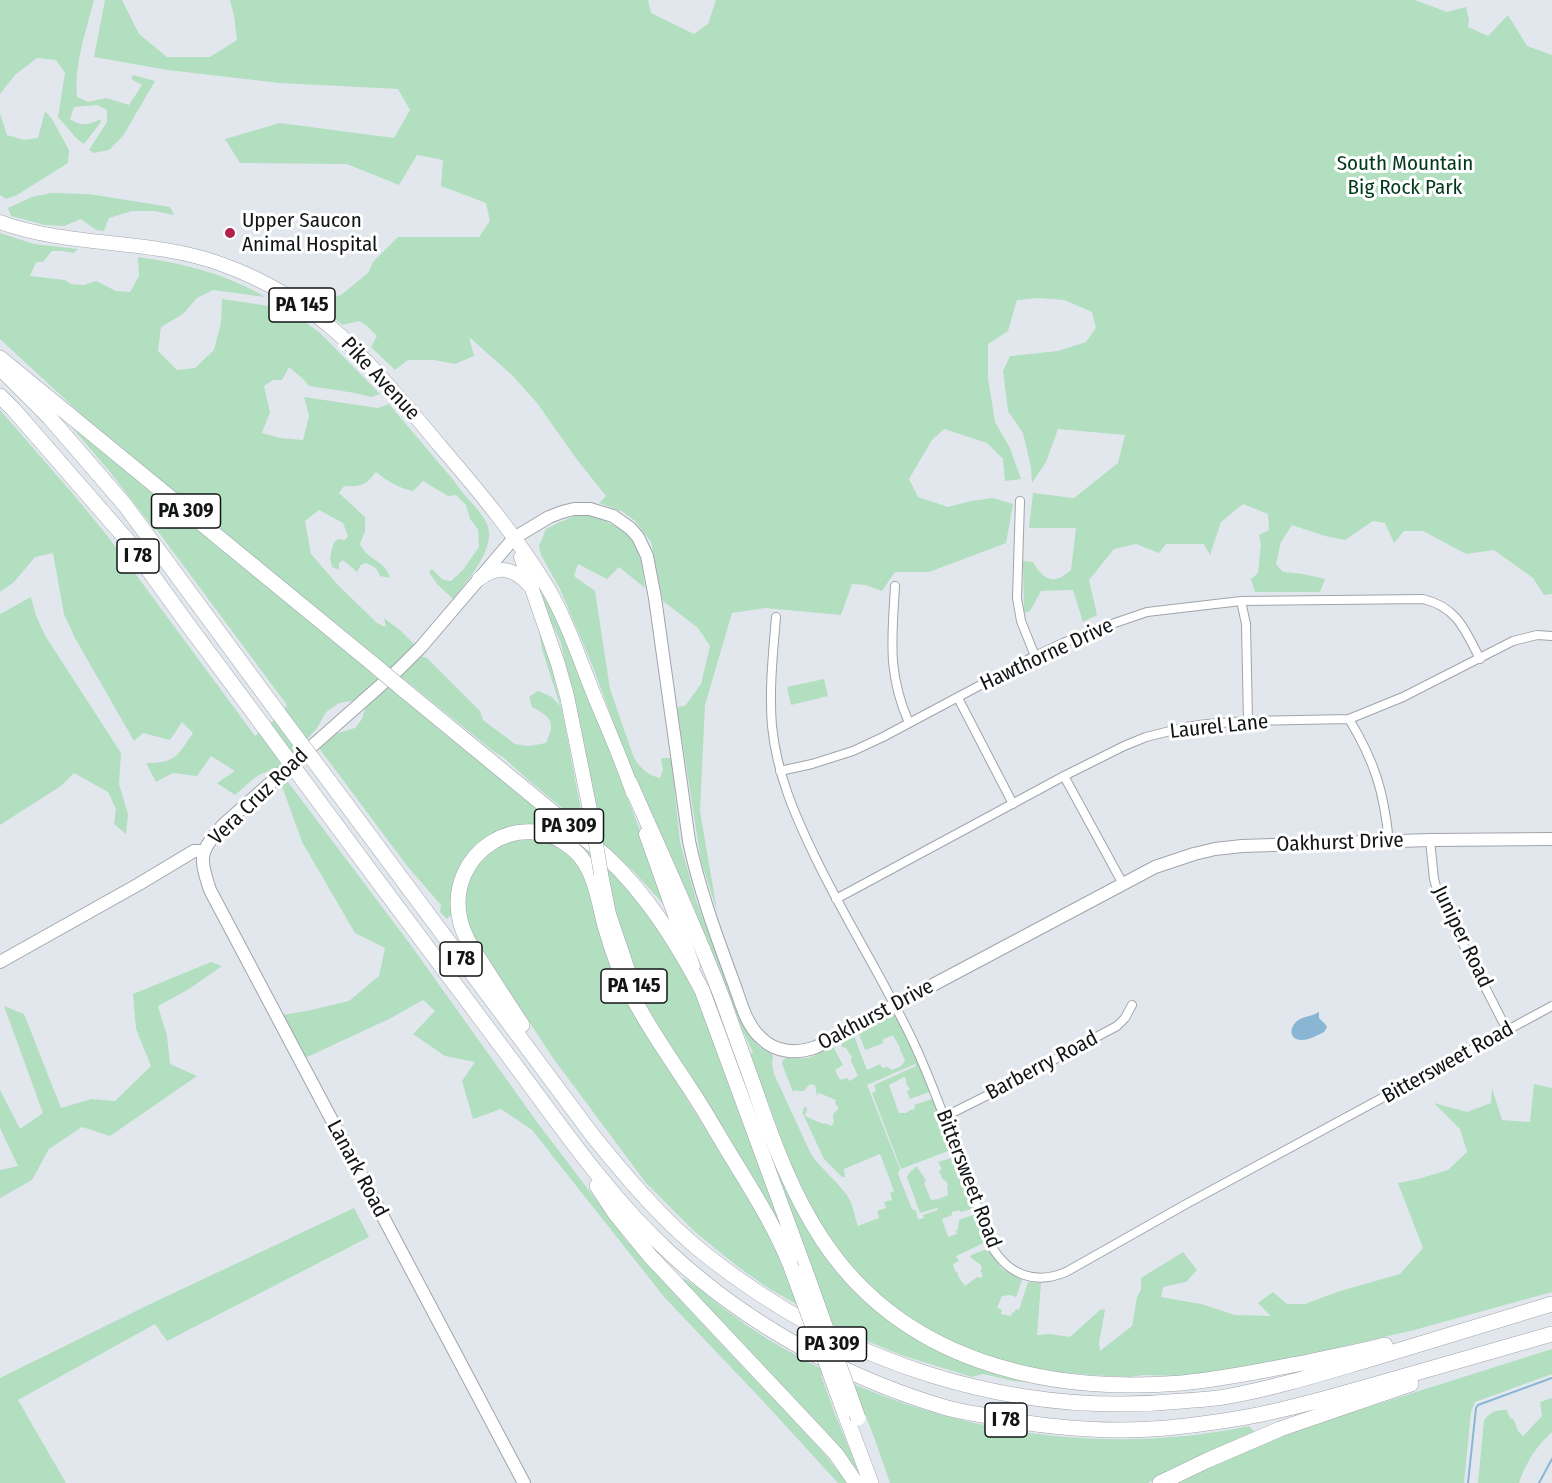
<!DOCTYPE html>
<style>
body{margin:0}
canvas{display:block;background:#e2e7ee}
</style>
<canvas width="1552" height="1483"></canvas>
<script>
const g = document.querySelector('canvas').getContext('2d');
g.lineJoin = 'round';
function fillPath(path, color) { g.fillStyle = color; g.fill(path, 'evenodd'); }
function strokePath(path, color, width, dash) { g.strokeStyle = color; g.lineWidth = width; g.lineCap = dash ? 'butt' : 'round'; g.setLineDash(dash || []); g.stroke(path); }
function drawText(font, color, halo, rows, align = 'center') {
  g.font = font + ' "Fira Sans Condensed",sans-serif'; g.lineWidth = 6; g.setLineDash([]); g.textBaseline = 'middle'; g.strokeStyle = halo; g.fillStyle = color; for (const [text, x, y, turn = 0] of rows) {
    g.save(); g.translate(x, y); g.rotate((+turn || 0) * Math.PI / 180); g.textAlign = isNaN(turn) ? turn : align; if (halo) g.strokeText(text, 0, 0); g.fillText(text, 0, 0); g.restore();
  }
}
const green = new Path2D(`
 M0,0H94C86,32 74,64 77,97L88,102L106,98L129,105L142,85L131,79L133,75L155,81L123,136L109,150L94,153L89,150L107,122V110L97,105L74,107L70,119C82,127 88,125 101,119V122L84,144L77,139L58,117L65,73L56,60L37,58L15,75L0,94Z
 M105,0H122L139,34L167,57H210L237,40L234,16L230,0H648L651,13L694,34L708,24L716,0H1415L1447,12L1466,7L1469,20L1468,27L1488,36L1508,15L1527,46L1552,55V594L1544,595L1533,578L1494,550L1466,554L1423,531H1404L1394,543L1385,523L1373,521L1345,540L1325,536L1292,525L1281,542L1276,564L1283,572L1303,574L1325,579L1320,592H1255L1251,579L1258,573L1261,544L1259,535L1269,530L1268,514L1243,504L1221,522L1210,555L1204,544H1166L1159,553L1136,544L1114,549L1089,580L1097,615L1083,622L1073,590L1041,591L1030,611L1024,613L1023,561L1033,562C1044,581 1054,585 1071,570L1076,528H1029L1033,493L1074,498L1118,463L1125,435L1058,429L1046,462L1032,483L1031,467L1023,433L1008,411L1003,371L1010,356L1058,351L1086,342L1096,328L1092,312L1064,300L1038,298L1017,300L1008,331L988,344V378L995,422L1010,448L1021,479L1005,481L1003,459L987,443L944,429L932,440L909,479L918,497L948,507L971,501L993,498L1013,504L1006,543L929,572H895L882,591L866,585L852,584L841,615L765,608L732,613L705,705L700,811L717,911L701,861L677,707L685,706L701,684L710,646L698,628L663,601L651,542L635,521L623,512L599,503L606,496L578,461L537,403L513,376L469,337L474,356L455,364L434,360H408L395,370L371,347L377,336L367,326L359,321L342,325L323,309L326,298L341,295L368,273L373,262L398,237H479L490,221L486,203L441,186L443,160L417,155L399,185L347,164L240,163L225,139L280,123L394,138L410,110L398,89L280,83L168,70L94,57Z
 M45,111L52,119L69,150L68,163L17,195L6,199L0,195V113L7,135L24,140L38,138Z
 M51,193L89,194L170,207L174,215L154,211H132L109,218L104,231L96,230L81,219L64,226L45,225L11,216L8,208L32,197Z
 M0,233L34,244L78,249L74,253L63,251H52L43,262H36L30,276L65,280L70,284L84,285L96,281L116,291L130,292L139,276L138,257C182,263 227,274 265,297L213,290L197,298L183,314L161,327L158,351L177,370L195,368L214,350L221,323L222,299L283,308L301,319L320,333L380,394L371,397L355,393L309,386L303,379L289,367L282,380H273L264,386L270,412L262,433L280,438L303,440L309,416L304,397L378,408L389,404L455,482C463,496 481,510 487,524C497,548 467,581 453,599L437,584L429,572L432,569L443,580L451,581L463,570L479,547L478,529L470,519L466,505L456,495L448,496L423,481L413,491C396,487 389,482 376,472C366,485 361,487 344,486L339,493L365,517V531L360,544C368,562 384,558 390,578L380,576L376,568L366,563L361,565L357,572L343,560L339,563V570L332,567L330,557L334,542L339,539L345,540L348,536L343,523L319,510L305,521L311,554L336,583L377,623L383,626H386L384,618L401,631L416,646L356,700L339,703L326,712L317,728L310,736L278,768C271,773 265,771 259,775C250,781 242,789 235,795L217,783L235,771L211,756L197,776L173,773L156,782L146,763C176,763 177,756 193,733L182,722L170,740L143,733L134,741L75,638L64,614L53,553L35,557L14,582L0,592V410L73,494L106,534L255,736L272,722L287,705L157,530H155L110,472L69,424V422L369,670V671L376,678L388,666L95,427L0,339Z
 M578,515L597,517L621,529L636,545L641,561L645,588L619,567L607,579L578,564L574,576L595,591L610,689L634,758C641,769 648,775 660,778L663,770L661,758H671L680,842L696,900L743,1024L758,1046L773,1055L772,1064L774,1074L811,1154C821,1169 836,1180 846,1194C853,1203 854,1215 858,1226L879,1218L877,1211L886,1208L884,1202L892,1200L890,1193L894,1191L880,1154L844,1169L845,1177H842L824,1159L802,1112H803L804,1107H806L807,1110L805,1116L823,1124L825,1123L832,1126L834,1121C831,1116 834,1112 838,1110V1107L835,1104L836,1100L819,1093L817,1096L815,1085C809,1083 807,1087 804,1091H797L795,1090L793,1092L782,1064L783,1060L786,1058H809L833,1046L843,1065L835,1070L840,1080L847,1078L849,1081L858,1076L851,1061L852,1057L846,1048L842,1047V1040L851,1035L854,1036L867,1070L880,1064L882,1068L888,1067L891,1070C898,1068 902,1067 905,1060L902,1053L900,1051V1048L893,1035L882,1040L884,1043L865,1050L859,1034V1030L889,1014H893L902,1027L929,1089V1092L910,1099L907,1091L910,1089L906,1084V1079L904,1077L889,1085L899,1113H906L910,1110H913L915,1107L914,1105L932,1099L934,1100L952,1150L949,1154L948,1151L901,1169L872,1093L876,1091L874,1085L916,1066L915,1064L867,1085L900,1169L898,1174L912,1209L916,1211L918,1219H920L924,1218L923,1215L938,1210L937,1208L920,1213L907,1177L909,1173L917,1166C919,1172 924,1175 926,1181L924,1183L931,1200L939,1199L948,1195L947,1188L948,1185L945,1180H943L939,1171L942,1169L938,1162L955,1157L974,1208L961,1212L959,1210L952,1212V1215L942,1219L948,1237L957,1234L956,1231L958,1229L959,1220L976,1214L986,1242L956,1256L959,1261L953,1264L955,1271L958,1273V1276L965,1286L977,1277L981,1278L983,1275L980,1270L982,1269L981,1265L970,1257L971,1255L989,1248L1001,1268L1022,1280L1016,1297L1010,1295L1002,1296L997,1308L1002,1310L1001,1314L1011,1316L1012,1312L1014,1313L1016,1309L1019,1310L1028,1282L1041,1283L1037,1335L1050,1334L1070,1337L1101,1309L1105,1310L1099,1343L1100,1351L1132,1326L1137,1297L1141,1290V1278L1183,1252L1197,1270L1186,1282L1163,1287L1161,1297L1201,1304L1235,1315L1271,1316L1258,1303L1273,1292L1287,1304H1305L1340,1291L1400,1274L1423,1248L1398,1183L1418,1179L1448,1170L1467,1152L1460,1129L1434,1103L1467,1112L1491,1103L1492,1088L1502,1120L1530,1122L1534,1084L1552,1088V1292L1414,1330L1311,1354L1226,1370L1180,1376L1143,1375L1131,1377L1089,1375L1041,1370L996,1359L958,1345L933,1332L893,1306L859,1276L833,1245L802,1195L748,1056L753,1052L736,1018L693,905L651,815L626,758L593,667L560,589L541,555L539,546L546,529L560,522Z
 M503,574L519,580L530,596L549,656L562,710L584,826L527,779L504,758L493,751L404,679L392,690L400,697L401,695L611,868L649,911L692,986L738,1105L784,1232L780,1228L662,1033L642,997L631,971L619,936L607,873L524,825L503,829L487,837L454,917L450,916L447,919L440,912L441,905L408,867L319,748L335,734L355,728L362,719L366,705L420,656L427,658L480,711L483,720L515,744L529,746L546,743C556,722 551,717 532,707L529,697L538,691L552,697L560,706L542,649L539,631L527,594L519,581Z
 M539,595H544L559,621L653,864L668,909L635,873L601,842L561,643Z
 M31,597L36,616L46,637L121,753L119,784L128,814L126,834L114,824L116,809L108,792L74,773L61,786L0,825V614Z
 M824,679L828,696L791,705L787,687Z
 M285,778L410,944L537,1122L619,1230L625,1239C664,1282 703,1325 743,1367C779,1405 817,1441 847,1483H838L762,1400L665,1298L532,1130L501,1109L473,1119L462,1081L475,1062L445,1056L413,1034L435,1011L423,1000L391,1018L305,1058L282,1015L307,1011L349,1001L379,976L385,948L355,933L302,842L283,789L279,783Z
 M524,837L553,843L564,849L579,864L644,1030L757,1212L783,1266L793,1295L813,1307L777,1170L786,1190L800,1215L892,1320L1064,1386L1013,1381L983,1374L972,1377L901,1355L872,1343L842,1330L768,1288L737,1266L695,1232L646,1183L553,1058L471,933L466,921V883L489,850Z
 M211,962L222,966L189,989L158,1006L167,1036L170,1064L197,1076L110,1136L82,1127L49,1149L32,1180L0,1198V1170L18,1166L0,1128V1090L20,1129L43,1113L4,1006L24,1014L61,1108L91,1099L115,1101L151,1066L136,1029L133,994Z
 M354,1208L369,1237L167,1341L155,1324L18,1400L66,1483H0V1378L144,1307Z
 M683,1278C696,1285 708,1296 719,1305C739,1320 761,1336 783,1348C802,1358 821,1369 840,1378C965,1435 1113,1455 1249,1426L1255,1432L1183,1464L1148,1483H890L874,1437L856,1392L821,1375L835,1414L859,1472H858L681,1281Z
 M1552,1349V1374L1475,1402L1471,1412L1464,1483H1174L1281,1437L1321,1422Z
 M1552,1398V1432C1537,1445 1525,1464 1519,1483H1478L1484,1420C1491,1411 1496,1410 1507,1410L1510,1418L1514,1420L1518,1431L1523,1436L1542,1416L1540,1402Z`);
const water = new Path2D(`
 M1319,1012V1018L1325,1024L1327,1027L1324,1032C1318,1035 1309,1040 1302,1040C1289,1040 1289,1028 1297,1021C1303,1016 1311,1017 1319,1012Z`);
const stream = new Path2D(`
 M1468,1483L1476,1408L1478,1405L1552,1378
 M1539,1483L1552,1459`);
const street = new Path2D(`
 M1020,501L1017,598L1021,621L1035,656
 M895,586C892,639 887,673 909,723
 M1241,601L1246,624L1248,721
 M776,617C773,654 769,689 772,726C777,776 796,818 818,863C846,920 880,974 908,1031C925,1065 938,1100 951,1136C965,1173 979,1210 992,1247C1009,1275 1035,1285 1066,1272L1188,1203L1552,1006
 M958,698L1013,804
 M1349,719C1375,762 1384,792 1389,842
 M780,771L812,764L853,751L883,737L1035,656L1063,643L1100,628L1147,612L1241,601L1423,599C1457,607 1465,630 1480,659
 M1064,776L1123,884
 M1430,840L1434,879L1439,897L1507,1030
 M836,899L1064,776L1124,746L1146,737L1186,727L1207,724L1248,721L1349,719L1403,697L1513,641L1537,635L1552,636
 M944,1117L988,1095L1117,1026L1125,1018L1132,1005`);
const secondary = new Path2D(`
 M0,962L139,884L194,851H204
 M524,1483L210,890C199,856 199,853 223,825L398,670L421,647L514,538L549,517L562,512L574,509H590L613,516L630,528L638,537L647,556L655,598L689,841C699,889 716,935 733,981C740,999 745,1024 761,1038C776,1053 797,1054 816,1047L1155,867L1194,854L1215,849L1242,846L1430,840L1552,839`);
const primary = new Path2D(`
 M0,222C71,248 150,238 221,264C266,280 307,305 342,337C351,345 359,355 368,363C393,390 417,418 440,446C478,490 516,536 546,585C567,620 579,658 594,695C607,727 622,760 633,793
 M521,557L558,664L567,696L592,820
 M479,579C498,565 513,567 529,585
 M646,834L693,966
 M601,874L609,914L628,970`);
const highway = new Path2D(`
 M0,358L373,664
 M5,373L50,418L125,505L279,714
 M0,396L14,410L127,540L186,622L264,727
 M404,690L606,856C648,896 675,940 702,990L805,1270
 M329,781L593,1136C628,1179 663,1221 706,1255C842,1363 1010,1418 1182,1401C1198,1400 1214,1399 1230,1396C1279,1387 1326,1372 1374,1358C1433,1340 1493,1322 1552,1304
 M630,783C662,856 696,928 724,1003C735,1035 747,1066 758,1098C775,1147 793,1195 822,1239C902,1361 1045,1394 1182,1383C1224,1379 1267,1370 1308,1362C1334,1356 1359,1352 1385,1345
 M314,795C379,883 445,971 510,1058C560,1125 608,1196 670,1253C748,1325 845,1378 947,1408C962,1412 977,1414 992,1417C1049,1428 1109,1433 1167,1428C1205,1424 1243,1419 1280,1410C1320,1401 1359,1389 1398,1378C1449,1363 1501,1349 1552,1334
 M522,1025C510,1006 497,987 485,968C475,952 464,938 460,920C445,854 520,804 573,849C594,867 598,897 604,922C610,943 616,963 625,982C643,1019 666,1052 689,1087C706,1112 720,1139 736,1164C756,1197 776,1229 790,1264
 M597,1186L614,1212L650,1256L823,1440L836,1454L856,1483
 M844,1411L871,1483
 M1160,1483L1208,1460L1280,1429L1411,1384`);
const primaryBridge = new Path2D(`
 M592,820L601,874`);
const highwayBridge = new Path2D(`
 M373,664L404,690
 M279,714L329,781
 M264,727L314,795
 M790,1264L844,1411
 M805,1270L858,1418`);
const markers = [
 [230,233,6,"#b2214e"]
];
const shields = [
 [302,305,66],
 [186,511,69],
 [138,556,42],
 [569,826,69],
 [461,959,42],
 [634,986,66],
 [832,1344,69],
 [1006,1420,42]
];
const shieldNames = [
 ["PA 145",302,305],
 ["PA 309",186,511],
 ["I 78",138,556],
 ["PA 309",569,826],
 ["I 78",461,959],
 ["PA 145",634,986],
 ["PA 309",832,1344],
 ["I 78",1006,1420]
];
const parkNames = [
 ["South Mountain",1405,164],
 ["Big Rock Park",1405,188]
];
const poiNames = [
 ["Upper Saucon",242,221],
 ["Animal Hospital",242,245]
];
const streetNames = [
 ["Pike Avenue",380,379,47],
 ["Hawthorne Drive",1047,655,-25],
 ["Laurel Lane",1219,727,-6],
 ["Vera Cruz Road",259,797,-44],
 ["Oakhurst Drive",1340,843,-2],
 ["Juniper Road",1462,937,64],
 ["Oakhurst Drive",876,1015,-28],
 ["Bittersweet Road",1448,1063,-29],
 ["Barberry Road",1042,1066,-28],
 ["Lanark Road",357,1169,62],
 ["Bittersweet Road",968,1179,69]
];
fillPath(green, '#b2dfc0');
fillPath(water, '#89b6d4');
strokePath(stream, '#89b6d4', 2);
strokePath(street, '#a0a4ab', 10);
strokePath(secondary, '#a0a4ab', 14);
strokePath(primary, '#a0a4ab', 15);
strokePath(highway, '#a0a4ab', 16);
strokePath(street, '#fff', 8);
strokePath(secondary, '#fff', 12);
strokePath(primary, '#fff', 14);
strokePath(highway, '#fff', 15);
strokePath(primaryBridge, '#a0a4ab', 15, []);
strokePath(highwayBridge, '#a0a4ab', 16, []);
strokePath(primaryBridge, '#fff', 14);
strokePath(highwayBridge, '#fff', 15);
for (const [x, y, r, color] of markers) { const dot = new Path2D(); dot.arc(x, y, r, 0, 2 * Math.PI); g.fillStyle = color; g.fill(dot); strokePath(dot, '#fff', 2); }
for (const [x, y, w] of shields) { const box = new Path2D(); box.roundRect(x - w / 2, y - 17, w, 34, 4.5); g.fillStyle = '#fff'; g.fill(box); strokePath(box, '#121416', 1.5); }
drawText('bold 20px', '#121416', null, shieldNames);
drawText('21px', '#00391c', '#fff', parkNames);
drawText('21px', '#121416', '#fff', poiNames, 'left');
drawText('21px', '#121416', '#fff', streetNames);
</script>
